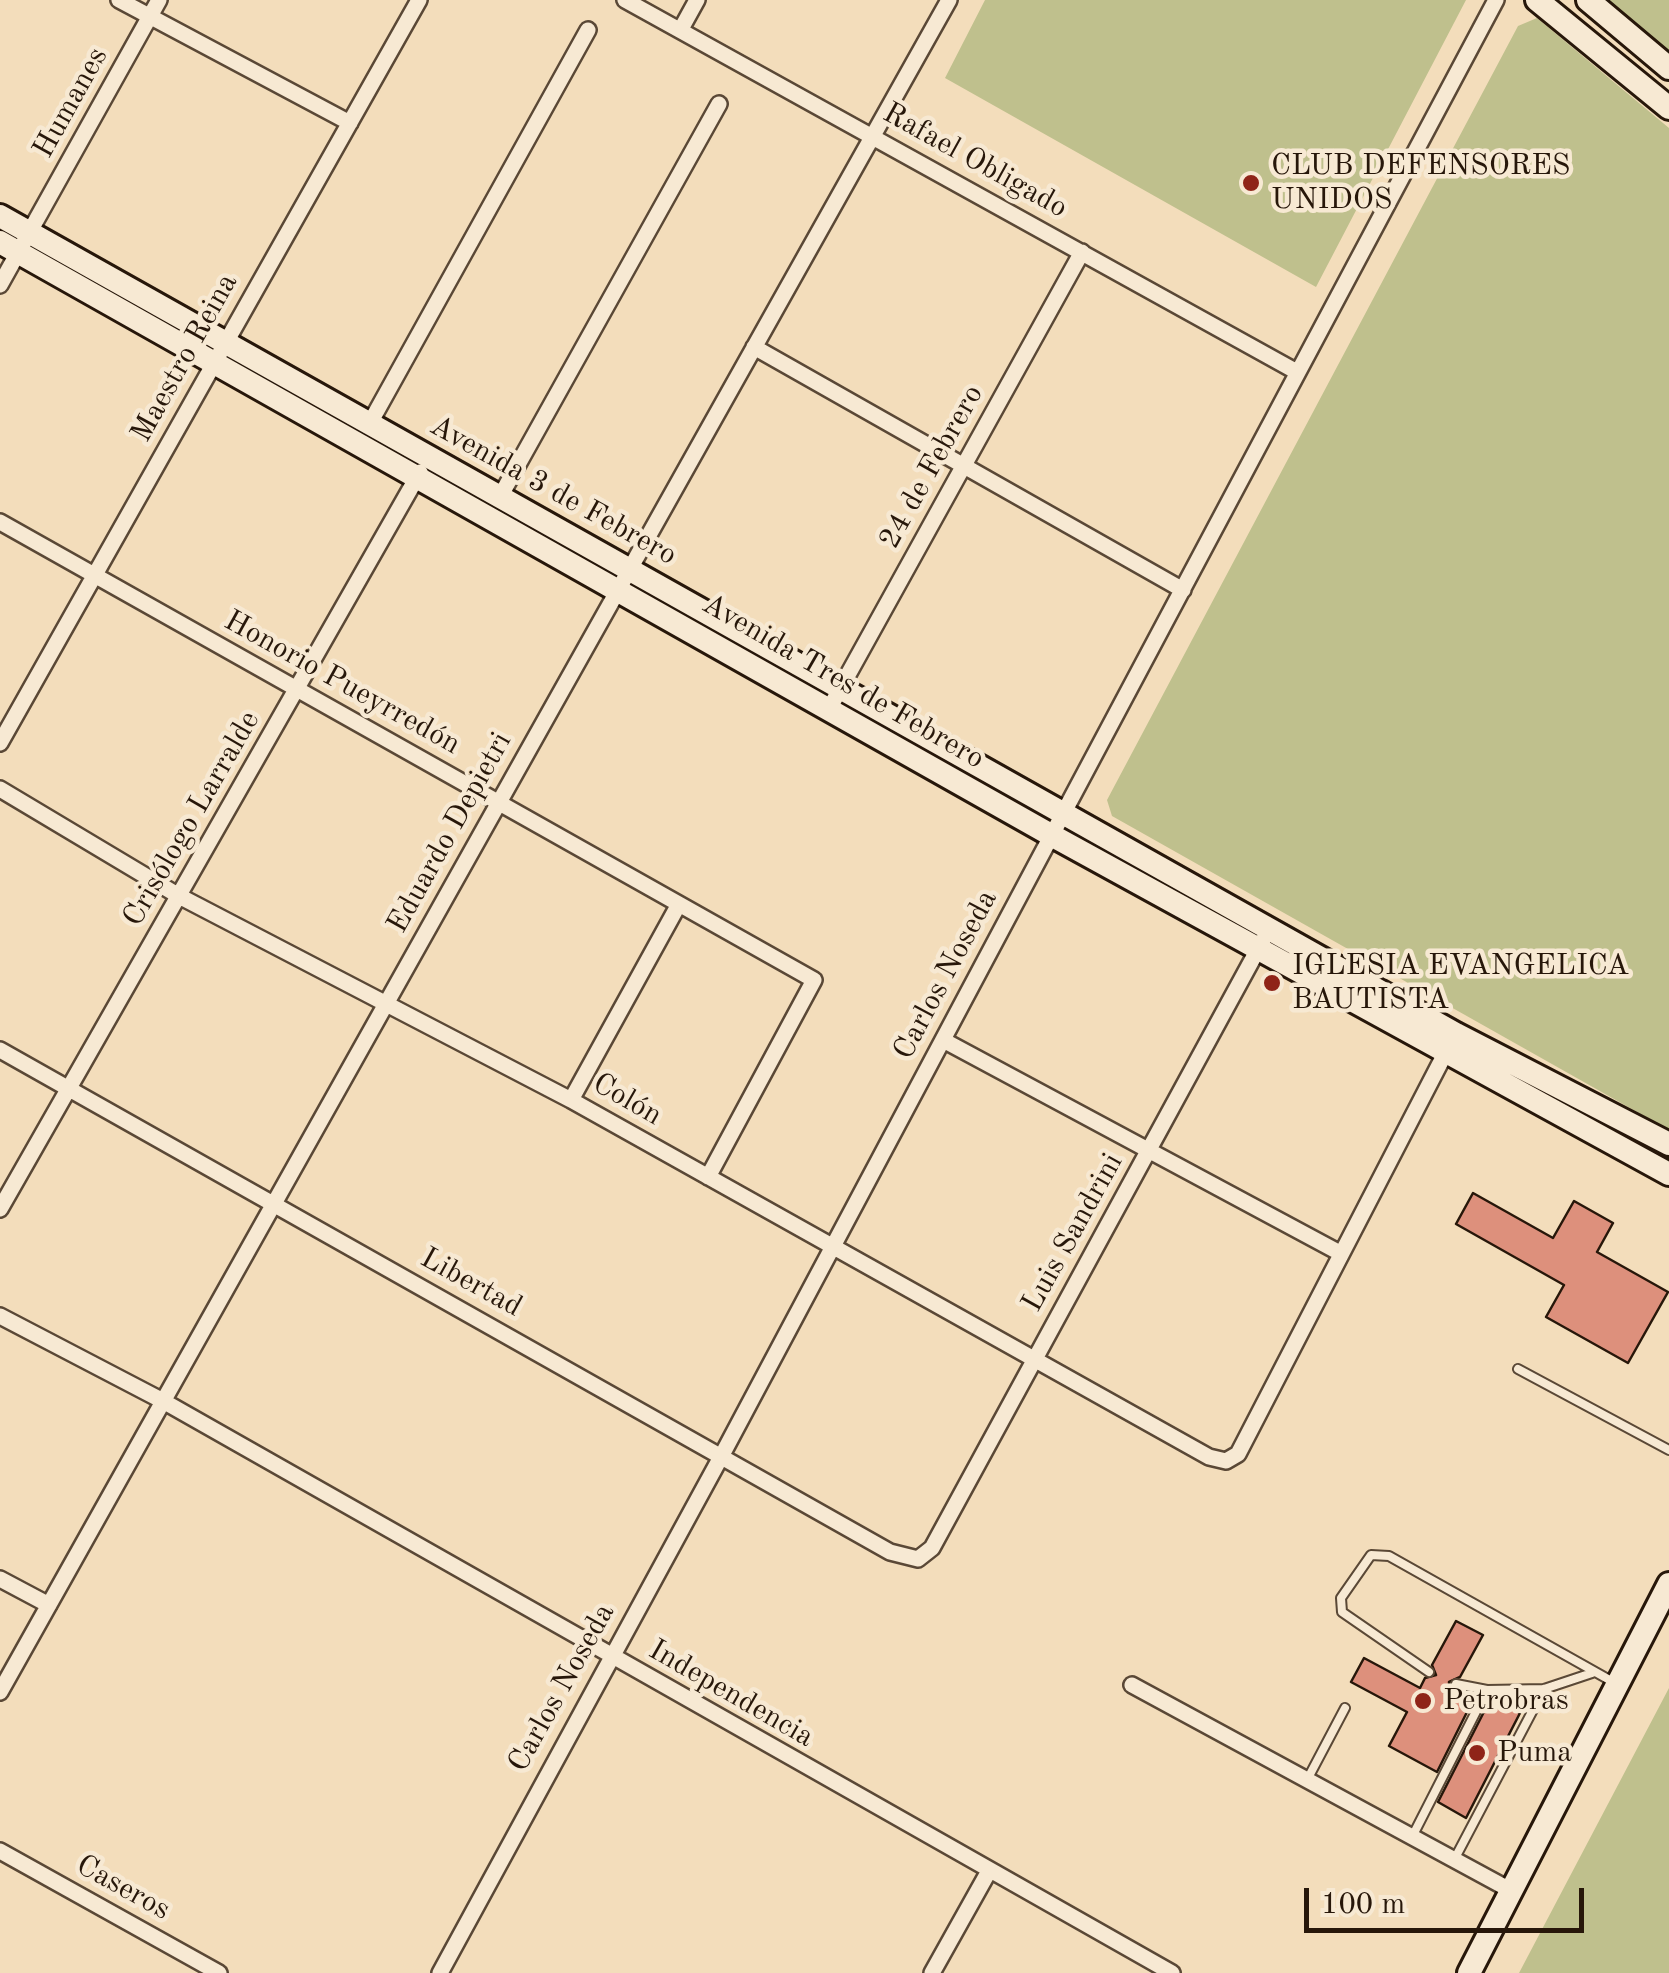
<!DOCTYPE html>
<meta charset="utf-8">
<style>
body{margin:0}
#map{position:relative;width:1669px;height:1973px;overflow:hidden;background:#f3ddbb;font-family:"Old Standard TT",serif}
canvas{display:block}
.scale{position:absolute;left:1304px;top:1888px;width:280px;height:45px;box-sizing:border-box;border:5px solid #27170a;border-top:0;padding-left:12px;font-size:30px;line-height:35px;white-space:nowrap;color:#27170a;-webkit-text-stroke:8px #f7e9d3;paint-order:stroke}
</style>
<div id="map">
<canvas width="1669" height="1973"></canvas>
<div class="scale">100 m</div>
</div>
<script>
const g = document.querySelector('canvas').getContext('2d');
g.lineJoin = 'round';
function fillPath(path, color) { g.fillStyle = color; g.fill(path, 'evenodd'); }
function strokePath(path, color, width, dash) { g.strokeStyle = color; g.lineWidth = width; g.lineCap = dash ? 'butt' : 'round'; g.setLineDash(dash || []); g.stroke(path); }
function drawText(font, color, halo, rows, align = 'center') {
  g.font = font + ' "Old Standard TT",serif'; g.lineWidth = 9; g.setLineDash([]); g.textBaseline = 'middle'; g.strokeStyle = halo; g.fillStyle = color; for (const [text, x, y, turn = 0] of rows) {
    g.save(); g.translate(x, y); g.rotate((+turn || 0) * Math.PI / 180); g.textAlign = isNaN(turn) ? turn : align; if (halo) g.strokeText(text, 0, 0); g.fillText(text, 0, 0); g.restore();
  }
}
const green = new Path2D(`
 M985,0H1466L1316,287L945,78Z
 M1604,0H1669V53Z
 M1537,18L1669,128V1130L1112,816L1107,800L1518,26Z
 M1669,1688V1973H1519Z`);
const building = new Path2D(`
 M1473,1193L1553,1238L1574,1201L1613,1223L1597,1252L1668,1292L1628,1363L1546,1317L1564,1285L1456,1224Z
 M1456,1621L1483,1635L1460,1677L1449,1682L1450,1696L1470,1706L1437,1772L1389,1746L1407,1712L1351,1682L1364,1658L1420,1688L1425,1678L1436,1675L1432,1665Z
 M1491,1698L1520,1713L1466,1818L1438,1802Z`);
const lane = new Path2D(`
 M1518,1369L1669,1450
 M1429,1672L1342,1612L1341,1598L1371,1555L1389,1556L1615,1683
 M1456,1684L1487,1690
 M1307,1780L1345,1708
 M1412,1837L1487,1690L1544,1689L1592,1673
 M1454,1860L1544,1689`);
const street = new Path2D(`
 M119,0L350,123
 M625,0L1297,372
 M681,29L697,0
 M0,285L159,0
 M754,347L1183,590
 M370,423L588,30
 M501,495L719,104
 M0,522L814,980L708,1177
 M829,709L1082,252
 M0,743L419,0
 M0,789L179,896L571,1100L1209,1457L1226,1461L1238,1454L1449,1046
 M943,1040L1340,1253
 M0,1050L890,1552L918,1559L932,1548L1263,940
 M571,1100L679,904
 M0,1209L420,472
 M0,1316L163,1401L1172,1973
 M0,1579L49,1605
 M1132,1685L1512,1891
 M0,1692L949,0
 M0,1851L219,1973
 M440,1973L722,1455L1496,0
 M932,1973L989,1871`);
const secondary = new Path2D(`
 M1537,0L1669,108
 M1588,0L1669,68
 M0,216L1456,1034L1669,1144
 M0,242L1051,835L1669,1174
 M1469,1973L1669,1584`);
const markers = [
 [1251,183,10,"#8f2418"],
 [1272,983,10,"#8f2418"],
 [1423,1701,10,"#8f2418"],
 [1477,1753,10,"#8f2418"]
];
const streetNames = [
 ["Humanes",71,103,-61],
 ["Rafael Obligado",975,161,29],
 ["Maestro Reina",185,358,-61],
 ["24 de Febrero",932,467,-61],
 ["Avenida 3 de Febrero",553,491,29],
 ["Avenida Tres de Febrero",843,682,30],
 ["Honorio Pueyrredón",342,683,29],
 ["Crisólogo Larralde",192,819,-60],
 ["Eduardo Depietri",450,833,-61],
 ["Carlos Noseda",946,975,-62],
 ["Colón",627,1100,30],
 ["Luis Sandrini",1073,1233,-61],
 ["Libertad",471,1283,29],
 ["Carlos Noseda",562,1688,-61],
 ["Independencia",731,1694,30],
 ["Caseros",123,1888,29]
];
const poiNames = [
 ["CLUB DEFENSORES",1271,166],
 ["UNIDOS",1271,200],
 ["IGLESIA EVANGELICA",1292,966],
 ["BAUTISTA",1292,1000],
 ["Petrobras",1443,1701],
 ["Puma",1497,1753]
];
fillPath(green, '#bfc08d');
fillPath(building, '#dd907c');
strokePath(building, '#27170a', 2.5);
strokePath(lane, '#5a4836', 12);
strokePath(street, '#5a4836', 20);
strokePath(secondary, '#27170a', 28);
strokePath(lane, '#f7e9d3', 8);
strokePath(street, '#f7e9d3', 15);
strokePath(secondary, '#f7e9d3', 22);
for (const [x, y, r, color] of markers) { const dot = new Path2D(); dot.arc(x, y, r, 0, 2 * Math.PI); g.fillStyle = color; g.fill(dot); strokePath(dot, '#f7e9d3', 4); }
drawText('30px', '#27170a', '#f7e9d3', streetNames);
drawText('30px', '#27170a', '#f7e9d3', poiNames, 'left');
</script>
